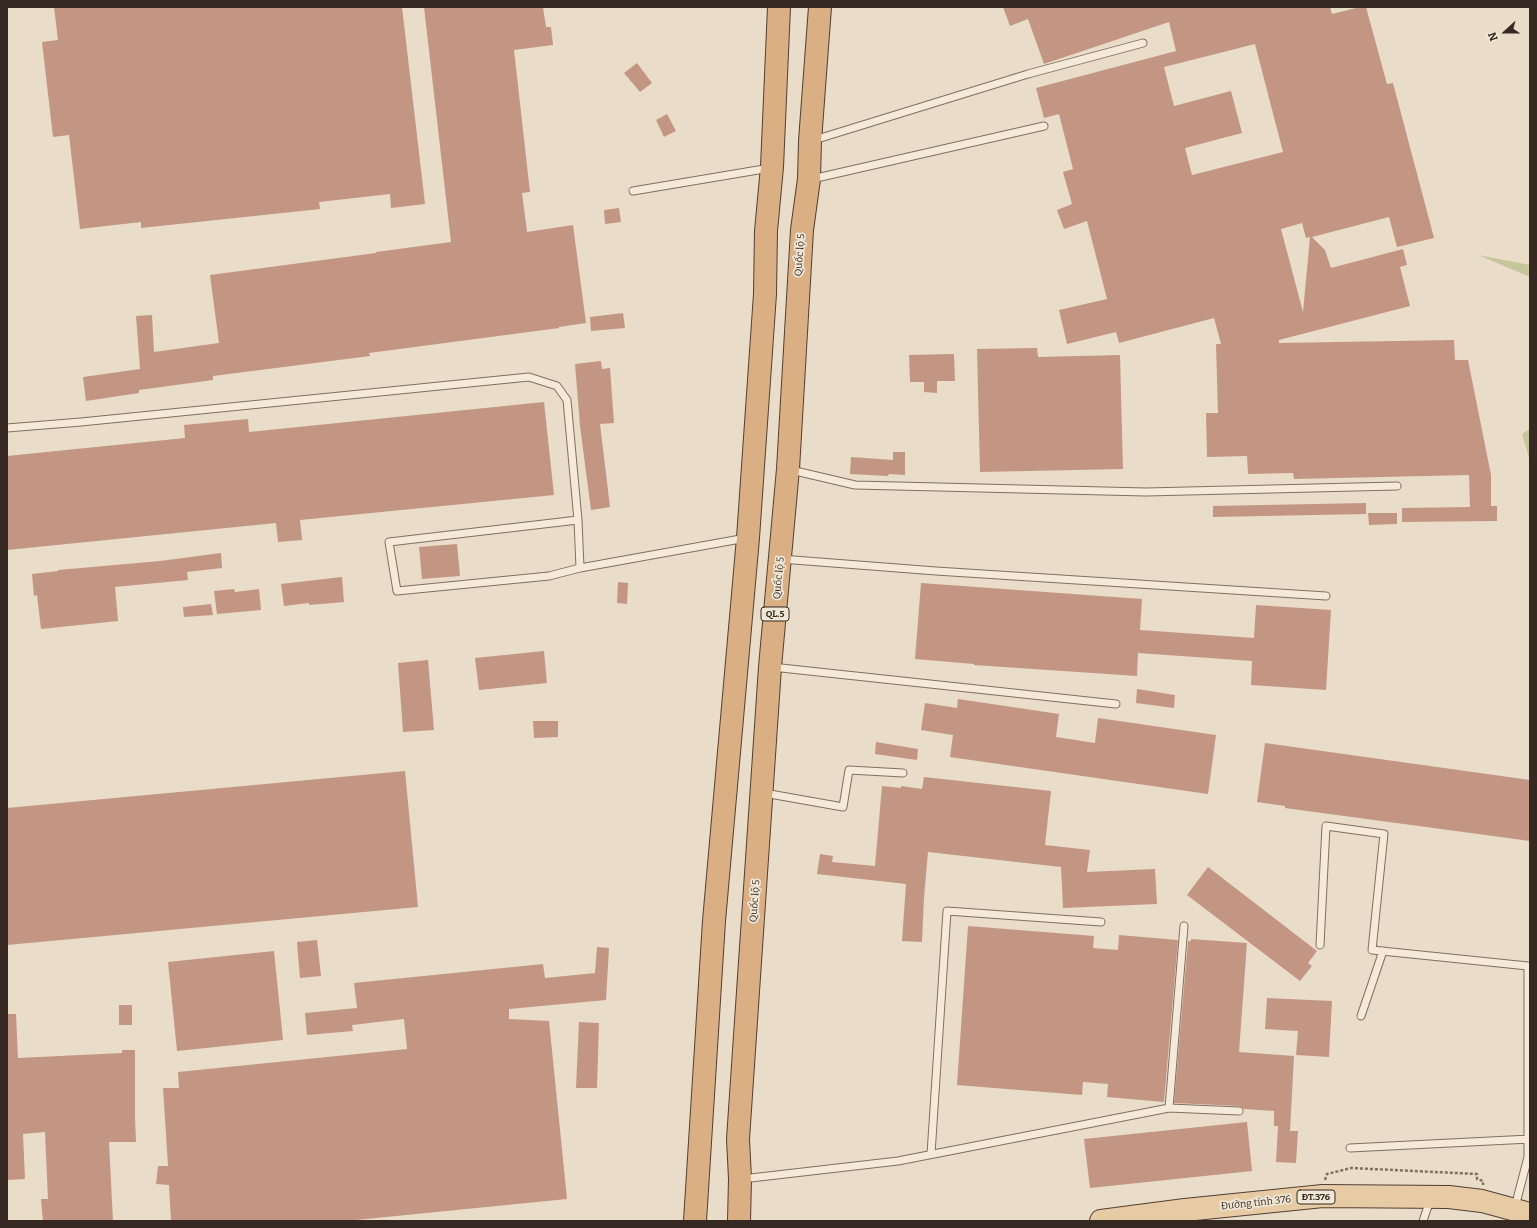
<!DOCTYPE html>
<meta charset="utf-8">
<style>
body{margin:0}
#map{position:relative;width:1537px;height:1228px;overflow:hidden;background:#e9dcc8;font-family:Bitter,serif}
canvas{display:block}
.frame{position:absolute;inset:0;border:8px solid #352921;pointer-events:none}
.north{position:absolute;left:1485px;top:12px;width:40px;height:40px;-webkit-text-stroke:3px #f1e7d7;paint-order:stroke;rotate:249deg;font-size:11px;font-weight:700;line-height:16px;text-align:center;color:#352921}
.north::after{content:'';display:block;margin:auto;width:14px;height:18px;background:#352921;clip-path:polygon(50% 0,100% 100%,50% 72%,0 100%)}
</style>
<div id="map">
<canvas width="1537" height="1228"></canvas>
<div class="frame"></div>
<div class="north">N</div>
</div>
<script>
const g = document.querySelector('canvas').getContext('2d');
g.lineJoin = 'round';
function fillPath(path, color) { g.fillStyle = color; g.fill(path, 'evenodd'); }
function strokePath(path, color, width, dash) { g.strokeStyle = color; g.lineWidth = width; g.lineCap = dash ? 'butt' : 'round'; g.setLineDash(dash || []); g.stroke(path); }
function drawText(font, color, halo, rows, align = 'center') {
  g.font = font + ' Bitter,serif'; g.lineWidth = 3.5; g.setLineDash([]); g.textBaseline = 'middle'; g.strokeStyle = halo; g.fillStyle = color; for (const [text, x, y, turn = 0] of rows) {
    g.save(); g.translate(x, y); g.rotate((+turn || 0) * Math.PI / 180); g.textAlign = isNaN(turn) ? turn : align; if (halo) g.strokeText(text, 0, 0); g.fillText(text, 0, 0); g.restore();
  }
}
const green = new Path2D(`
 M1478,255L1530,265V277Z
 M1530,429V461L1522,434Z`);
const building = new Path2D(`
 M54,7H402L425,204L391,208L390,194L319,202L320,209L141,228V222L80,229L69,135L53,137L42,42L58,40Z
 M424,7H543L546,27H551L553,45L514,50L530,192L522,193L527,232L573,225L586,323L559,327V328L369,353L370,356L213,376V380L139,390V393L86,401L83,377L140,369L136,316L152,315L154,352L219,343L210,275L376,253V252L451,242Z
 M1003,7H1330L1332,14L1360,7H1366L1387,84L1393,83L1434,238L1397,247L1389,217L1312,237L1325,250L1331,268L1403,249L1407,265L1400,267L1410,306L1279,340V343L1454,340L1455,360H1468L1491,475V506H1497V521L1402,522V508L1470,507L1469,475L1294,479L1293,473L1248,474L1247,456L1207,457L1206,413H1218L1216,344H1221L1214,318L1119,343L1116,332L1067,344L1059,310L1107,299L1087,221L1064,229L1057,210L1072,204L1063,172L1073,169L1059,114L1044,118L1036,88L1176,51L1169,22L1044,64L1028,19L1010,26ZM1255,44L1283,152L1192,175L1185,148L1242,133L1231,91L1174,106L1164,67ZM1302,223L1306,238L1310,237L1303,312L1281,229Z
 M637,63L652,83L640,92L624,73Z
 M667,114L676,131L664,137L656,120Z
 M619,208L621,222L605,224L604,210Z
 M623,313L625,328L591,331L590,317Z
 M1037,348L1038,357L1120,355L1123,469L980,472L977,349Z
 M954,354L955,381H937V393L924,392V382H910L909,355Z
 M601,361L602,369L610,368L614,423L600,424L610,507L591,510L580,426L575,364Z
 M544,402L554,495L300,520L302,540L278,542L276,523L7,550V456L185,438L184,425L248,419L249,432Z
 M893,452H905V475L889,474L888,476L850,474L851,457L893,460Z
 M1366,503V514L1213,517V506Z
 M1368,513H1397V524L1369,525Z
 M457,544L460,576L422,579L419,547Z
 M221,553L222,568L187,572L188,580L115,587L118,621L41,629L37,595L34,596L32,574L58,571V570L160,561Z
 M342,577L344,602L309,605V603L284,606L281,584Z
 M618,582L628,583L627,604L617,603Z
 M921,583L1142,599L1140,630L1254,638L1256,605L1331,610L1326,690L1251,685L1252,661L1138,653L1137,676L974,665V664L915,659Z
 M234,589L235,592L259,589L261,610L217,614L214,591Z
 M211,604L213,615L184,617L183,607Z
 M544,651L547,683L479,690L475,658Z
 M428,660L434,730L403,732L398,663Z
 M1137,689L1175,695L1174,708L1136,703Z
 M958,699L1059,714L1056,737L1095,743L1098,718L1216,735L1208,794L950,757L953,735L921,730L925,703L957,708Z
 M533,721H558V737L534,738Z
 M876,742L918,749L917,760L875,754Z
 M1265,743L1530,780V841L1285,808V806L1257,802Z
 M405,771L418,907L7,945V808Z
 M924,777L1051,791L1045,845L1090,850L1087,872L1155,869L1157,904L1063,908L1061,867L928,852L924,897L922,942L902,941L906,884L817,874L820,854L833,856L832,862L875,866L882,786L901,788V786L922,789Z
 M1208,867L1317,951L1308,963L1312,966L1300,981L1187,895Z
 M968,926L1094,936L1093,948L1118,950L1119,935L1178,940L1164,1102L1107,1097L1108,1084L1083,1082L1082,1095L957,1085Z
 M1191,939L1247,943L1239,1052L1294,1056L1290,1131H1298L1296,1163L1276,1162L1278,1126H1274V1111L1244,1109L1239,1106L1174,1103L1188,941H1191Z
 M317,940L321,976L300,978L297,942Z
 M597,947L609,948L606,1000L509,1009V1019L549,1021L567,1199L346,1221H171L169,1185L156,1184L158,1166H168L163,1088H179L178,1072L407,1049L404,1019L352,1025L353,1031L307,1035L305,1013L357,1008L354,983L543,964L545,978L595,973Z
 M274,951L283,1040L177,1051L168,962Z
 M1267,998L1332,1001L1329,1057L1296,1055L1298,1031L1265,1029Z
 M119,1005H132V1025H119Z
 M7,1014H16L18,1058L122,1053V1050H135V1118L136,1142H109L113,1221H43L41,1199H48L45,1132L23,1134L25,1179L7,1180Z
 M579,1022L599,1023L597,1088H576Z
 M1247,1122L1252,1171L1090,1188L1084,1139Z`);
const path = new Path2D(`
 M1325,1180L1327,1174L1351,1168L1477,1174V1179L1483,1181V1185`);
const service = new Path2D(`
 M814,140L1028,74L1143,43
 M812,179L1044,126
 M633,191L770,168
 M7,428L81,422L529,377L557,386L567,400L578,520L580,568
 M791,470L855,485L1146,492L1397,486
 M578,520L389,542L397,591L549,576L580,568L746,538
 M781,559L936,571L1326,596
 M772,667L1116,704
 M764,793L843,807L849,770L903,773
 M1320,945L1326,826L1384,834L1372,950L1528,966V1157L1515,1207
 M1361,1016L1383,951
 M1169,1108L1184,926
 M1350,1148L1530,1139
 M931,1154L947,911L1101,922
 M742,1179L898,1161L1169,1108L1239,1111
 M1423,1221L1430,1200`);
const primary = new Path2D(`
 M1101,1221L1185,1210L1323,1196L1449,1197L1482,1201L1530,1214`);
const trunk = new Path2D(`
 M695,1221L714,921L748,538L765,294L766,231L772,167L779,7
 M739,1221L740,1179L738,1139L770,667L788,469L802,230L809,179L810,141L820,7`);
const shields = [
 [775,614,28],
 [1316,1197,38]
];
const shieldNames = [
 ["QL.5",775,614],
 ["ĐT.376",1316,1197]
];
const streetNames = [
 ["Quốc lộ 5",800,255,-86],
 ["Quốc lộ 5",779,578,-85],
 ["Quốc lộ 5",755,901,-86],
 ["Đường tỉnh 376",1256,1203,-6]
];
fillPath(green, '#c6c69d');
fillPath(building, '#c39683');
strokePath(service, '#836e5f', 9);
strokePath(primary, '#523e33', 24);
strokePath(trunk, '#523e33', 24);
strokePath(path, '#836e5f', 2.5, [3, 2]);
strokePath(service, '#f5eada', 7);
strokePath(primary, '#e7cba5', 22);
strokePath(trunk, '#daaf84', 22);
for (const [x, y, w] of shields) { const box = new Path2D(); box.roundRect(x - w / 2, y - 7, w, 14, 3); g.fillStyle = '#f1e7d7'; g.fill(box); strokePath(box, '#352921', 1); }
drawText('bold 9px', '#352921', null, shieldNames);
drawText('10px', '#352921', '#f1e7d7', streetNames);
</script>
